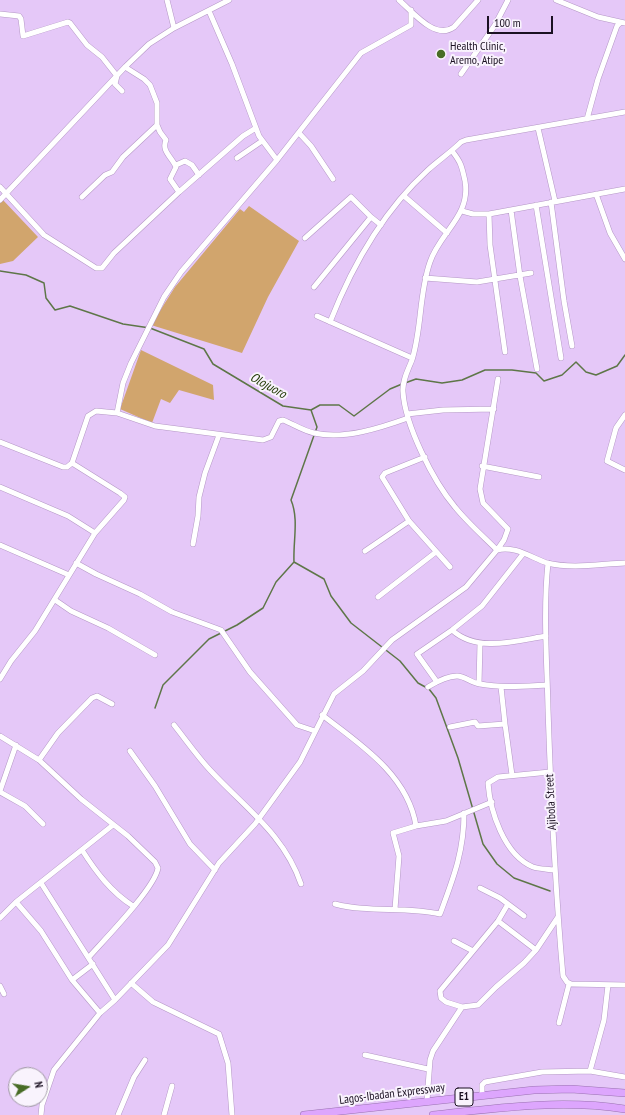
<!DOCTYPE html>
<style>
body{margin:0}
#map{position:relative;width:625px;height:1115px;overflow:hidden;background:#e5c8f8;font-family:"PT Sans Narrow",sans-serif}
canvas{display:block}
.north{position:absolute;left:8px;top:1067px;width:40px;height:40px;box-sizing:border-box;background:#f9f3fd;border:1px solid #a099a5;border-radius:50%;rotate:78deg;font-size:11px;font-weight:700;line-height:16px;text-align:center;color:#1b1122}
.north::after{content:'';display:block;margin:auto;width:14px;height:18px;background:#486c26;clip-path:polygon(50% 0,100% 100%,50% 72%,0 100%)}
.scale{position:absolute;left:487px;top:16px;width:66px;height:18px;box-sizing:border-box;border:2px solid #1b1122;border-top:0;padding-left:5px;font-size:12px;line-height:14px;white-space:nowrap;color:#1b1122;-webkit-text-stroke:3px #f9f3fd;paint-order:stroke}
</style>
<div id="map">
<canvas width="625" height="1115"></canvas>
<div class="north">N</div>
<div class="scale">100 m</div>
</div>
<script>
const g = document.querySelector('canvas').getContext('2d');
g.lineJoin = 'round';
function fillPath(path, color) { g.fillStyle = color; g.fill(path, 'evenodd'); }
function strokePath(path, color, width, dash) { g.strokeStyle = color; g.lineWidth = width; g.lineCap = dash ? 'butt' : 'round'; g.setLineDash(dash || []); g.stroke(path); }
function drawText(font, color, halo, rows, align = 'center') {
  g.font = font + ' "PT Sans Narrow",sans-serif'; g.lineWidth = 4; g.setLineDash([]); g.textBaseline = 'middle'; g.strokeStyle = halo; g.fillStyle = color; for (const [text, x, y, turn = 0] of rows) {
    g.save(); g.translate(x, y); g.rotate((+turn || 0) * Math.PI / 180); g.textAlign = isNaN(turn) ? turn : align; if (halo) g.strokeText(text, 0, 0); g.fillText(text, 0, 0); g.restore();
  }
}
const green = new Path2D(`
 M3,200L38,237L13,261L0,264V203Z
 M249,206L299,241L268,297L242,353L151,325L175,287L240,209L244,212Z
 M141,350L213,385L214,400L179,390L170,403L161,399L152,423L120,409Z`);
const stream = new Path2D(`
 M0,271L26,275L44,283L46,298L55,310L70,306L123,324L150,328L204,349L213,364L283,406L311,410L320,405H339L354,416L390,389L402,384
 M405,383L416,379L442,383L462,380L485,370H512L536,373L544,381L562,375L576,362L586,372L596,375L617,366L625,355
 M311,410L317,427L291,500C299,519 293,541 294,562L324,579L331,596L351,623L400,661L418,683L429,689L436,698L458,758L483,844L497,864L514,878L550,891
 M155,708L163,685L209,639L237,625L263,608L276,582L294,562`);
const minor = new Path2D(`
 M167,0L174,28
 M399,0C412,11 435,41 454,27L478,0
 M556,0L598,17L625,23
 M209,11L232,64L259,136L277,160
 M0,14L19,16L21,19L23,36L68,22L70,23L87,45L102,57L117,76L115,84L122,91
 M125,67L144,79L150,85L157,103V125L160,132L166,140C161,151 172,157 176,167L170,179L179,192
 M461,74L495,25L508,0
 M587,119L598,79L617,26L620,23
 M538,128L555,201
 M299,133L311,146L333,179
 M452,151C461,162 462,167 465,181C471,216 440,232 430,262C419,293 422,328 412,360C408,370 402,381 403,392C405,425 433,481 455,507C467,522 483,536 497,550L504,540L508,529L483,503L480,489L498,379
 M237,158L262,141
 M176,165L185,161L192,165L199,175
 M0,187L44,235L96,268H102L114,253L179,192L243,136L256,128
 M596,194L610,233L625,259
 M404,196L447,233
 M82,197L105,175L112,172L123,157L157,125
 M0,200L125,67L149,44L174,28L229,0
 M551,202L564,301L572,346
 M536,205L561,358
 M511,210L520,276L537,369
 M462,211L473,214H489L625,189
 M489,214L490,245L505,352
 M305,238L351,197L371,217
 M425,278L477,282L531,273
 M314,287L371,217L381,225
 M317,316L412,358
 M330,322C352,266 383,211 428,170C439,160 451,152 461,142L466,140L625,112
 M117,413L123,383L131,363L164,297L181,272L277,160L361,53L411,25V10
 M407,414L443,410L494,409
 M625,415L616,428L607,461L625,470
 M0,442L63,467H67L72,463L88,416L96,411L117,413L155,426L263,440L271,437L279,421L283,420C293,424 304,431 314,433C344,440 380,428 408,418
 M425,457L385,473L382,477L409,521L450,567
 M482,466L539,477
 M0,487L68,516L95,533
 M193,544L198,516L199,497L205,473L219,435
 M0,545L69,575
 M365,551L409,521
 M76,563L96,574L140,594L172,612L221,630L250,672L297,725L315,731
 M548,563C543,612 547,660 548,709C551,798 555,887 563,976L567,982L571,984L625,985
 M378,597L436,552
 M55,600L71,611L108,628L155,655
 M452,630C477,653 516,641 546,636
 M0,679L11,661L35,631L95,533L124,500L125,497L120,493L72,463
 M437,682L417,654L452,630L482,606L523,554
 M479,684L480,643
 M428,687C436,682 447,676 457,676C465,676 471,683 480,684C502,688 525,686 547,685
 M501,687L505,724L512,775
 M322,715C360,744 408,775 416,826
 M174,725C186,740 197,756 210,770C245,808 284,834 301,884
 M450,727L475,722L478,726L505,724
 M0,736L39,760L81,799L128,836L155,862L158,868C155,888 104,940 89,957
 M130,751L155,786L190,844L215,870
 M39,760L58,733L92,698L97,696L112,704
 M550,772L498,777L488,783C490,811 504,855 533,867C539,869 547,869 554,870
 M0,791L16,745
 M0,792L25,806L43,824
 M82,850C96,872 111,892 133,906
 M41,883L115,1000
 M480,888L500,898L524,916
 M16,902L41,931L72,980L100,1013
 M335,904C369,913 405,906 440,914C453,879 464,852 464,813
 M395,909L399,856L393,833L416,826L446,821L492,802
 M0,918L16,902L113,825
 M498,921L536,950
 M454,941L473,951
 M72,980L93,964
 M131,983L153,1002L219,1034L228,1063L232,1115
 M0,986L4,994
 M462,1007L446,1002L441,998L440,991L498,921L508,904
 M559,1023L569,984
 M365,1055L428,1069
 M590,1071L604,1020L608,985
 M482,1095V1085L485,1082L542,1072L590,1071L625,1077
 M427,1101L430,1060L433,1051L462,1007L478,1005L496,987L524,963L536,950L558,917
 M41,1115L42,1105L54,1070L100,1013L115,1000L168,945L219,863L255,824L300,762L334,694L363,671L392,640L466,587L497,550C514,545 532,558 547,563C572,569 600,564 625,563
 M118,1115L134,1077L145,1060
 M164,1115L172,1086`);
const highway = new Path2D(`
 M304,1115L534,1090L571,1089L625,1093
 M433,1115C497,1108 561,1099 625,1109`);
const markers = [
 [441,54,5,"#486c26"]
];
const shields = [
 [464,1097,18]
];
const shieldNames = [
 ["E1",464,1097]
];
const poiNames = [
 ["Health Clinic,",450,47],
 ["Aremo, Atipe",450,61]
];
const streetNames = [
 ["Ajibola Street",551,802,-93],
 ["Lagos-Ibadan Expressway",392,1094,-7]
];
const waterNames = [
 ["Olojuoro",268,386,29]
];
fillPath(green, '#d1a56d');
strokePath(stream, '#5e7648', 1.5);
strokePath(minor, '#b497c5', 6);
strokePath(highway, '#9972b0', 8);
strokePath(minor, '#fff', 5);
strokePath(highway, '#dda6fd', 7);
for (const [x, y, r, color] of markers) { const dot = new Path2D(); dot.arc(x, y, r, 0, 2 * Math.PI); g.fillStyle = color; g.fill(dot); strokePath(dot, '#f9f3fd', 1.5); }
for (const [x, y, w] of shields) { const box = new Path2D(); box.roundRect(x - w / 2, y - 9, w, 18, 3); g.fillStyle = '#f9f3fd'; g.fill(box); strokePath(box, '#1b1122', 1); }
drawText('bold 11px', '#1b1122', null, shieldNames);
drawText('12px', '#1b1122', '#f9f3fd', poiNames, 'left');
drawText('12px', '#1b1122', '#f9f3fd', streetNames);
drawText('italic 13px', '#1e3701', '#f9f3fd', waterNames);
</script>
